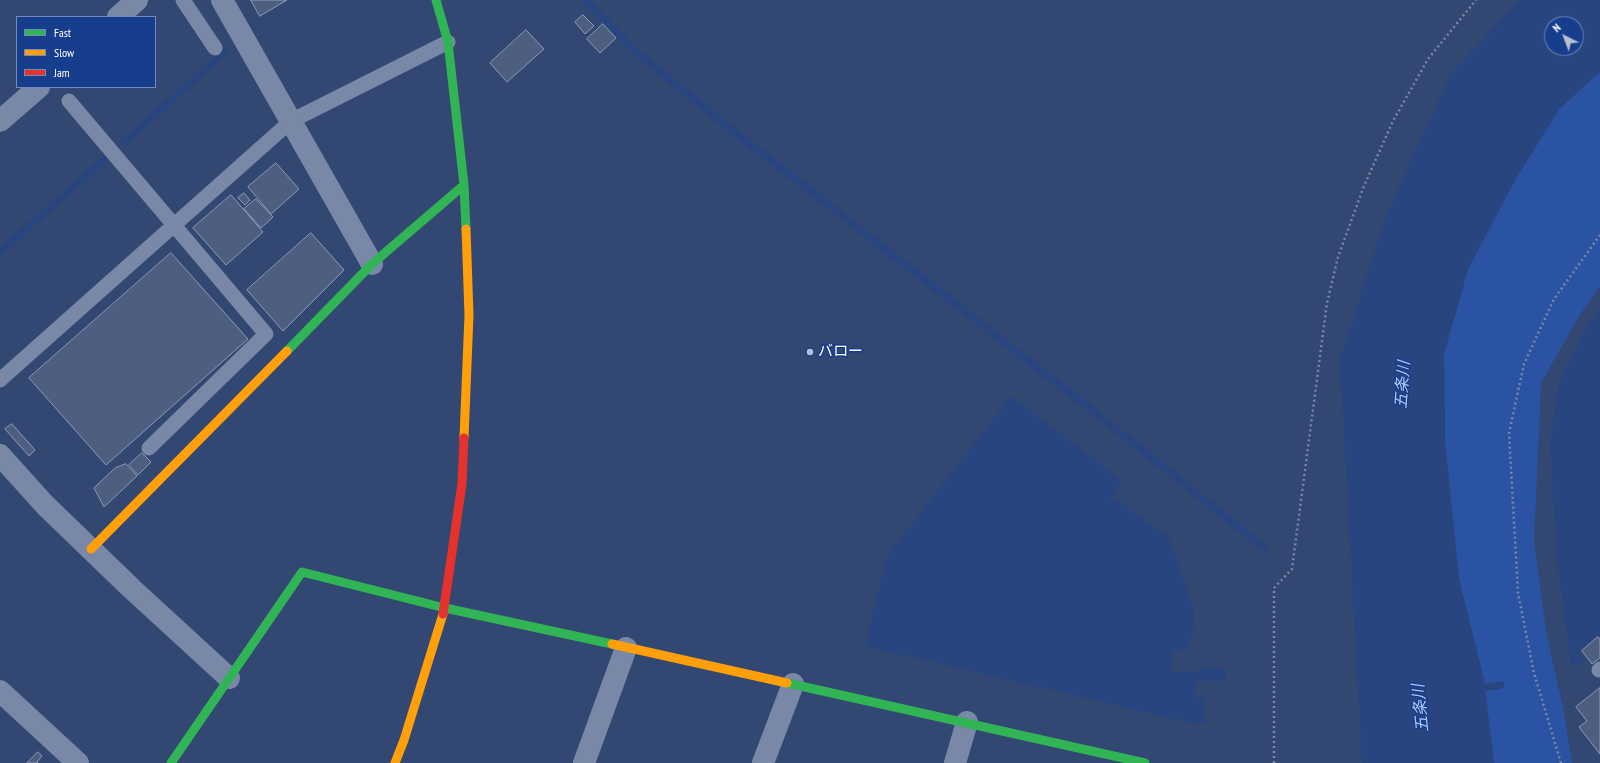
<!DOCTYPE html>
<meta charset="utf-8">
<style>
body{margin:0}
#map{position:relative;width:1600px;height:763px;overflow:hidden;background:#324772;font-family:"PT Sans Narrow",sans-serif}
canvas{display:block}
.legend{position:absolute;left:16px;top:16px;width:140px;height:72px;box-sizing:border-box;background:#173d8d;border:1px solid #748bbb;margin:0;padding:5px 7px;list-style:none;font-size:12px;color:#fff}
.legend li{display:flex;align-items:center;gap:8px;height:20px}
.legend b{width:20px;border:1px solid #748bbb}
.north{position:absolute;left:1544px;top:16px;width:40px;height:40px;box-sizing:border-box;background:#173d8d;border:1px solid #748bbb;border-radius:50%;rotate:318deg;font-size:11px;font-weight:700;line-height:16px;text-align:center;color:#fff}
.north::after{content:'';display:block;margin:auto;width:14px;height:18px;background:#b7bfce;clip-path:polygon(50% 0,100% 100%,50% 72%,0 100%)}
</style>
<div id="map">
<canvas width="1600" height="763"></canvas>
<ul class="legend">
<li><b style="height:5px;background:#30b455"></b>Fast</li>
<li><b style="height:5px;background:#ff9f0a"></b>Slow</li>
<li><b style="height:5px;background:#e5322d"></b>Jam</li>
</ul>
<div class="north">N</div>
</div>
<script>
const g = document.querySelector('canvas').getContext('2d');
g.lineJoin = 'round';
function fillPath(path, color) { g.fillStyle = color; g.fill(path, 'evenodd'); }
function strokePath(path, color, width, dash) { g.strokeStyle = color; g.lineWidth = width; g.lineCap = dash ? 'butt' : 'round'; g.setLineDash(dash || []); g.stroke(path); }
function drawText(font, color, halo, rows, align = 'center') {
  g.font = font + ' "PT Sans Narrow","Noto Sans JP",sans-serif'; g.lineWidth = 3; g.setLineDash([]); g.textBaseline = 'middle'; g.strokeStyle = halo; g.fillStyle = color; for (const [text, x, y, turn = 0] of rows) {
    g.save(); g.translate(x, y); g.rotate((+turn || 0) * Math.PI / 180); g.textAlign = isNaN(turn) ? turn : align; if (halo) g.strokeText(text, 0, 0); g.fillText(text, 0, 0); g.restore();
  }
}
const green = new Path2D(`
 M1600,72V286L1579,316L1541,383L1534,541L1546,631L1564,713L1572,763H1494L1484,681L1459,579L1445,443L1444,354L1468,269L1515,180L1560,108Z`);
const water = new Path2D(`
 M1520,0H1600V72L1560,108L1515,180L1468,269L1444,354L1445,443L1459,579L1484,681L1494,763H1362L1340,359L1388,211L1451,73ZM1552,24H1576V48H1552Z
 M1600,309V633L1578,651L1585,662L1571,664L1557,559L1550,444L1559,381L1589,324Z
 M1011,396L1122,481L1111,497L1169,537L1194,609L1193,630L1188,650H1173L1170,672H1200L1201,668H1226V681H1195L1194,697L1205,698V724L1184,721L865,646L887,556Z`);
const stream = new Path2D(`
 M585,0L636,52L727,126L1125,436L1264,548
 M124,142L225,52
 M0,252L105,159
 M1475,689L1501,685`);
const building = new Path2D(`
 M251,0H287L260,16Z
 M583,15L594,26L585,34L575,22Z
 M603,24L616,38L600,53L587,39Z
 M526,30L544,49L507,82L490,63Z
 M276,163L299,189L271,214L248,187Z
 M244,193L250,200L245,205L238,198Z
 M231,195L263,232L226,265L193,228Z
 M256,199L273,217L261,228L244,209Z
 M311,233L344,270L283,331L247,290Z
 M171,253L248,339L106,465L29,378Z
 M12,424L35,450L29,456L5,429Z
 M142,453L151,462L138,475L129,465Z
 M126,464L137,476L104,507L94,488L115,468Z
 M1598,637L1600,639V658L1592,664L1582,651Z
 M1600,688V754L1579,727L1587,721L1576,707Z
 M38,752L42,756L37,762L38,763H27Z`);
const path = new Path2D(`
 M1274,763V588L1292,569L1327,303L1338,257L1364,186L1393,121L1428,59L1476,0
 M1561,763L1534,673L1518,593L1509,433L1524,364L1554,299L1600,235`);
const lane = new Path2D(`
 M183,0L215,48
 M69,101L266,334L149,448
 M0,380L291,121L448,42
 M1599,670L1600,669`);
const street = new Path2D(`
 M222,0L372,264
 M118,17L137,0
 M0,121L39,87
 M0,455L45,505L132,589L229,678
 M0,691L78,763
 M584,763L626,648
 M763,763L793,684
 M955,763L967,722`);
const fast = new Path2D(`
 M436,0L448,42L464,185L466,229
 M287,351L372,264L464,185
 M787,683L1145,763
 M171,763L302,572L445,608L612,644`);
const slow = new Path2D(`
 M464,438L469,315L466,229
 M91,549L287,351
 M612,644L787,683
 M395,763L404,740L443,614`);
const jam = new Path2D(`
 M443,614L462,484L464,438`);
const markers = [
 [810,352,4,"#b7bfce"]
];
const poiNames = [
 ["バロー",818,352]
];
const waterNames = [
 ["五条川",1403,385,-86],
 ["五条川",1421,708,-96]
];
fillPath(green, '#2b53a3');
fillPath(water, '#29457f');
strokePath(stream, '#29457f', 7);
fillPath(building, '#4d5e80');
strokePath(building, '#8e9bb5', 1);
strokePath(path, '#7988a6', 2.5, [2, 3]);
strokePath(lane, '#7988a6', 15);
strokePath(street, '#7988a6', 22);
strokePath(fast, '#30b455', 9);
strokePath(slow, '#ff9f0a', 9);
strokePath(jam, '#e5322d', 9);
for (const [x, y, r, color] of markers) { const dot = new Path2D(); dot.arc(x, y, r, 0, 2 * Math.PI); g.fillStyle = color; g.fill(dot); strokePath(dot, '#173d8d', 1.5); }
drawText('15px', '#fff', '#173d8d', poiNames, 'left');
drawText('italic 16px', '#aec7f6', '#173d8d', waterNames);
</script>
